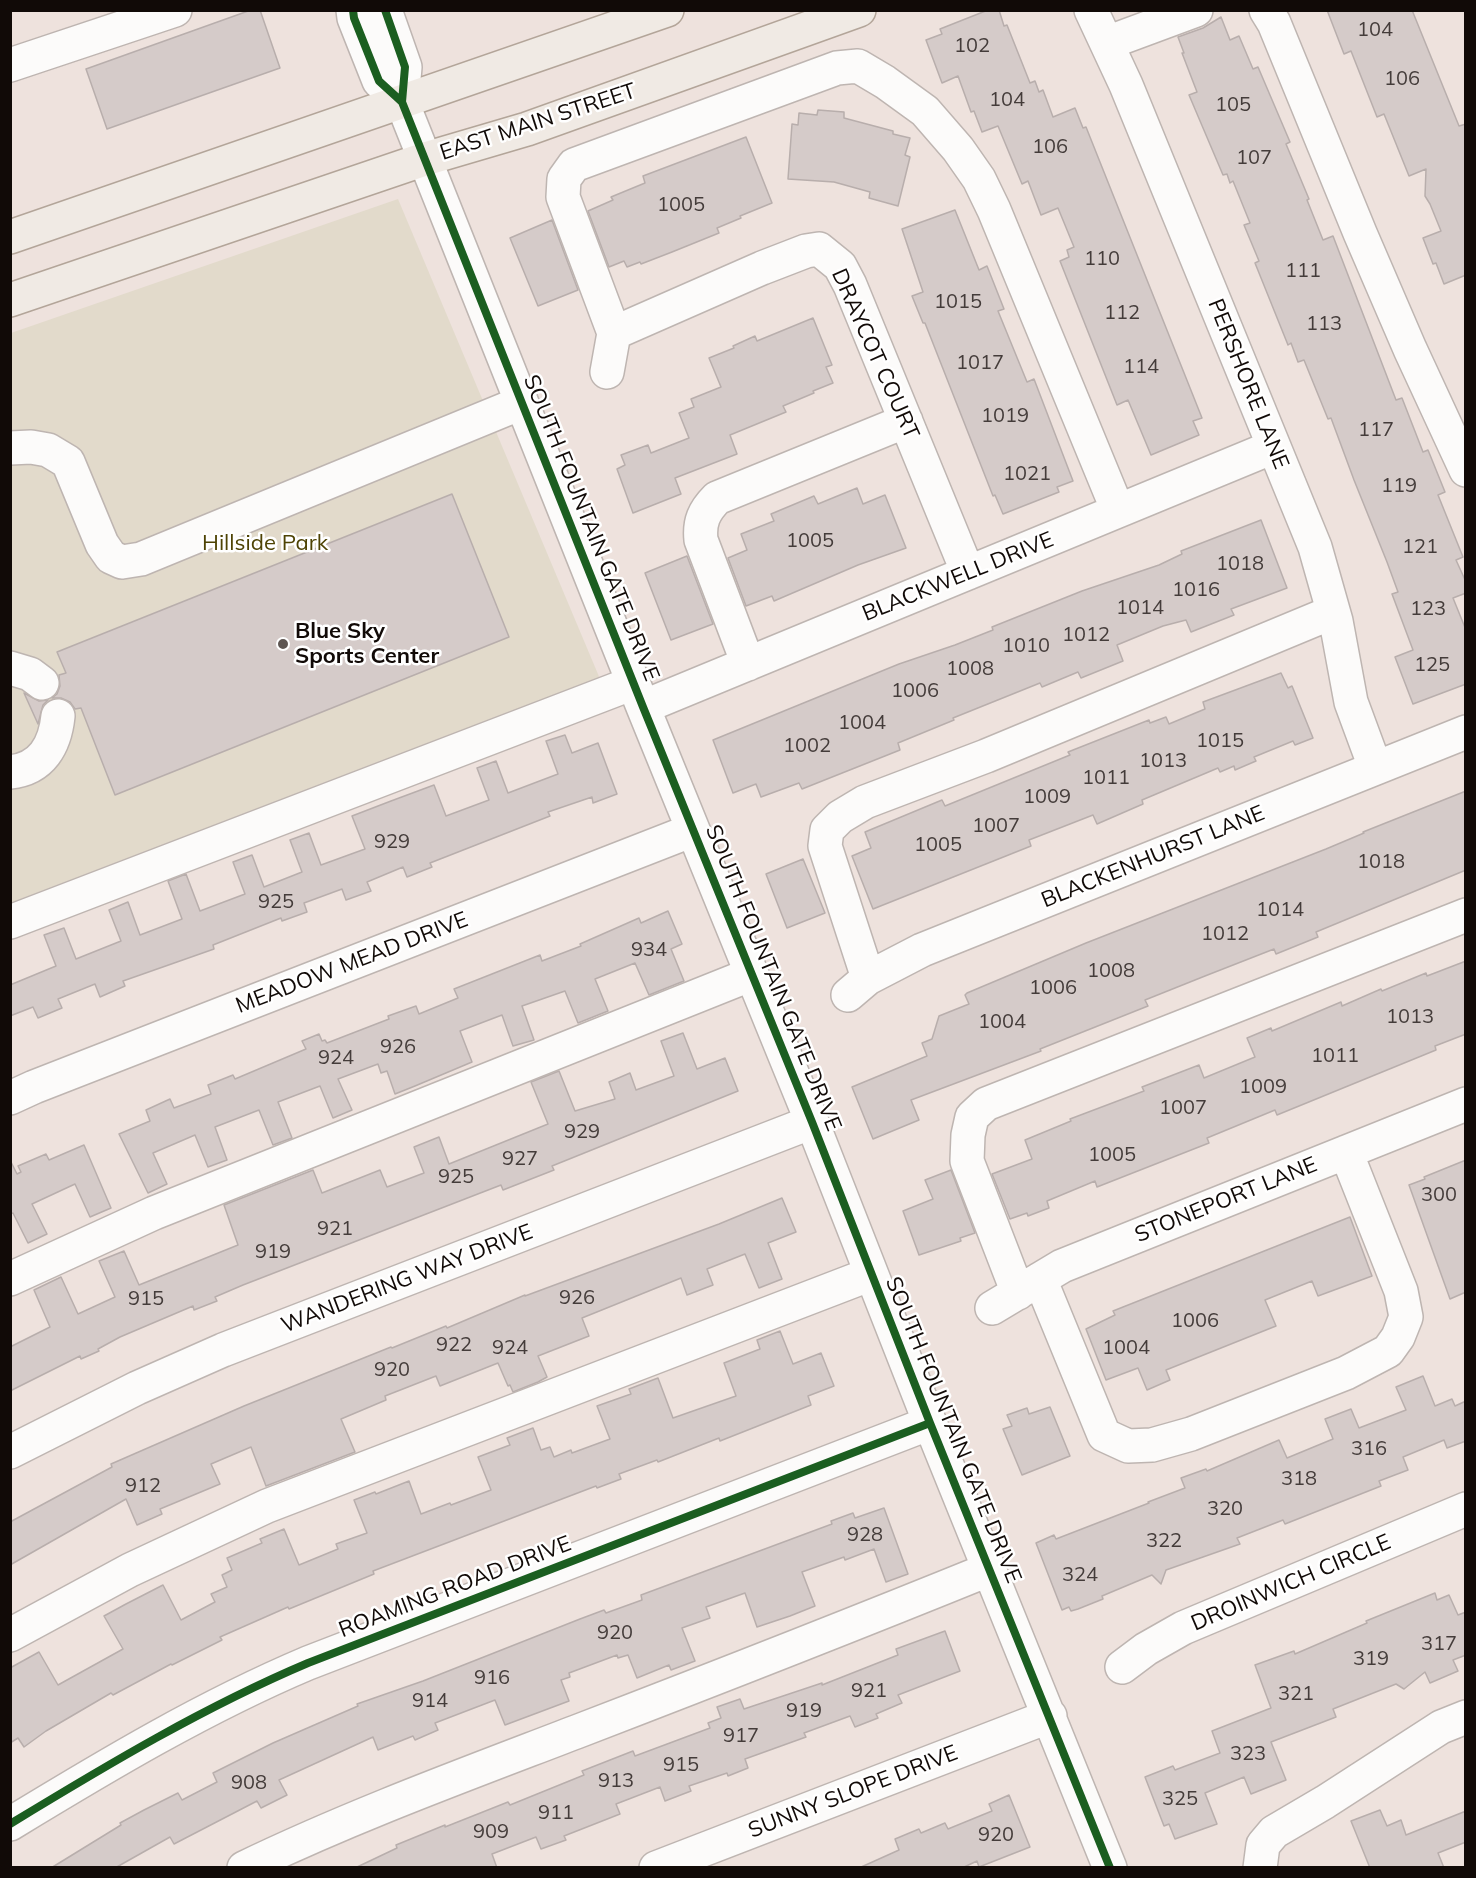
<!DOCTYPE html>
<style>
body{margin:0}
#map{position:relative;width:1476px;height:1878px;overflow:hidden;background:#eee2dd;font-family:Mulish,sans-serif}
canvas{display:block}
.frame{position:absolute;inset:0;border:12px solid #110a07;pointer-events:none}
</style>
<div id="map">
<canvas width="1476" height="1878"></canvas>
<div class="frame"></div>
</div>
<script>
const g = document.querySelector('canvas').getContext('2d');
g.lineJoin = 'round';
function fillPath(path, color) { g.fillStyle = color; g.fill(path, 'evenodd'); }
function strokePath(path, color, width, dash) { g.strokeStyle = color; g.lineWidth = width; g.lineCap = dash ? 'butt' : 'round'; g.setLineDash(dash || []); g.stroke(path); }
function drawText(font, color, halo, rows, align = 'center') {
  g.font = font + ' Mulish,sans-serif'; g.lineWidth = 5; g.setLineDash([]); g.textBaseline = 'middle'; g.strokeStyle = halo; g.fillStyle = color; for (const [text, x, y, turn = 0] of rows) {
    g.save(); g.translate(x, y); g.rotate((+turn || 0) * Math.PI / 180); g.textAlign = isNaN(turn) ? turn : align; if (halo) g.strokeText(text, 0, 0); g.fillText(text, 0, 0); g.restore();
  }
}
const green = new Path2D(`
 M398,199L603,686L11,916V333Z`);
const building = new Path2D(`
 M251,10H260L280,68L107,129L86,69Z
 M988,10H999L1004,26L1007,25L1030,83L1035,81L1039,92L1043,90L1053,117L1075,108L1083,128L1086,127L1202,418L1193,421L1199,435L1151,455L1128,400L1117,405L1060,261L1069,257L1067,250L1074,247L1058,208L1041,215L1028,181L1022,184L998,126L982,132L974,111L971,112L958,76L942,83L926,40L942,34L940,29Z
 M1327,10H1412L1459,126L1466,124V275L1444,284L1436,263L1433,264L1423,238L1441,231L1430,204L1425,196L1426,169L1409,176L1384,114L1377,117L1351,51L1344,54Z
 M1221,17L1230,40L1239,36L1253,69L1258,67L1290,142L1286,144L1309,199L1307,200L1323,240L1333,236L1396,400L1402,398L1423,452L1428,450L1445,492L1438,495L1463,557L1456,560L1466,582V593L1453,598L1466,630V684L1413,704L1395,657L1413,650L1392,594L1398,592L1387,562L1354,480L1331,418L1328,419L1304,360L1298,362L1291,343L1288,345L1255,263L1259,261L1244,225L1250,223L1233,181L1230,183L1227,174L1223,175L1189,95L1197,92L1182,53H1184L1178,37L1203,28Z
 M818,110L844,112V118L893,131V134L910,138L905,155L910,157L898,206L869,198L870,192L834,182L788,179L792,124L798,125L799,113L817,115Z
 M746,137L772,203L740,216L741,218L717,228L719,233L672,252L641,264L640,262L627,267L624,261L609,267L588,211L613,200L611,197L645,183L643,176Z
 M955,210L979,270L987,266L1004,309L998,311L1027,382L1034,379L1073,481L1057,487L1059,492L1003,514L995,495L993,496L925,323H923L912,296L923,292L902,229Z
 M552,220L578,290L538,306L510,238Z
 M813,318L832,365L826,367L833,383L813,391L814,393L783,406L786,412L730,435L737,454L675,478L681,494L633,513L617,469L625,465L621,455L648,445L651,453L689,438L679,413L694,407L691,399L721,387L709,358L734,348L733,346L755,336L757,341Z
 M857,488L863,504L885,495L906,548L858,565L774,601L772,596L746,606L728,558L747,550L741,534L774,521L771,514L814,496L818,504Z
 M452,494L509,637L115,795L81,708L75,709L70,702L61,698H52L57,694L60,686L59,675L66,673L57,652Z
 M1261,520L1287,588L1231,609L1234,615L1191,632L1186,620L1163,626L1117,645L1123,661L1081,678L1078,672L1042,687L1040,683L953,718L954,720L898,743L900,750L802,789L799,783L761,797L756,784L733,793L713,740L899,664L955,645L993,630L992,627L1082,591L1159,565L1182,554L1181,551Z
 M687,556L713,624L671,640L645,573Z
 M1281,673L1288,688L1292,686L1313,738L1295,745L1293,741L1254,757L1256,761L1235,770L1234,766L1220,772L1218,768L1142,800L1143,804L1097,824L1093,815L1029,840L1031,846L873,909L852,856L871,848L865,832L942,800L945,806L1070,755L1068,752L1149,720L1150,723L1166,717L1169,724L1205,709L1203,702Z
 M24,693L39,701L48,700L43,705L38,724Z
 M565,735L572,753L598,743L617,794L593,803L592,797L548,812L550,816L430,863L432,867L407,877L403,867L367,882L371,891L346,900L342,889L304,903L307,912L282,921L281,918L213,945L214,949L123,981L125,986L100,997L95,984L58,999L62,1008L38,1018L33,1007L10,1016V985L56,966L44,935L64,928L76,959L121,941L109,910L128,902L140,935L182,919L168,881L186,874L200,911L245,894L233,862L252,855L264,887L302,872L290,840L309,833L321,865L365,849L352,816L391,801L434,785L446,816L489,800L477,768L496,761L508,793L558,774L546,741Z
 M1466,791V870L1316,932L1318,937L1276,954L1274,949L1205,976L1145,1000L1148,1006L1040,1049L1041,1051L911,1100L919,1120L873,1139L852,1087L927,1056L922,1043L932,1039L939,1016L969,1004L965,995L967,993L1086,943L1326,849L1364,833L1363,832Z
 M803,859L825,913L787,928L766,874Z
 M668,911L682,944L671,949L684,981L649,995L635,963L595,979L608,1011L578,1023L565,991L522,1006L534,1040L513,1046L502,1015L460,1031L472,1062L415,1086L395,1094L387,1071L381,1073L378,1064L338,1079L352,1110L333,1118L320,1086L278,1102L292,1138L273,1145L259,1110L215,1127L227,1160L208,1167L195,1135L153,1153L167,1184L148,1193L119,1134L150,1121L146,1110L170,1099L174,1108L211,1094L208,1085L233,1075L235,1079L306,1049L302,1041L319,1034L322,1041L325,1040L327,1043L389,1019L388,1016L416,1006L419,1014L458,998L454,989L540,955L542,961L581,946L580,944L639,918L641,923Z
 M1466,961V1034L1435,1046L1436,1050L1277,1115L1275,1110L1207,1138L1209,1143L1097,1187L1095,1181L1047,1201L1049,1208L1028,1216L1027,1213L1010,1219L992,1174L1032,1159L1025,1140L1071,1121L1070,1119L1144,1091L1142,1087L1199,1065L1204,1078L1255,1057L1247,1038L1271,1028L1272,1031L1341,1002L1342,1006L1381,989L1382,991L1426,973L1427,976Z
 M683,1033L697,1069L725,1058L738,1091L552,1166L554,1170L503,1190L501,1185L243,1285L215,1297L217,1301L194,1310L193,1306L120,1337L98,1349L99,1351L81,1359L80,1356L10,1391V1347L50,1327L34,1290L61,1277L78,1314L115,1297L99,1261L124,1251L139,1285L238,1245L224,1205L313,1170L322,1193L380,1170L387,1187L424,1173L414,1147L439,1137L449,1164L548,1124L531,1082L559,1071L575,1111L615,1099L609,1082L630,1073L636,1090L674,1076L661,1041Z
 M84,1145L111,1208L90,1217L75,1184L32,1204L47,1234L28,1243L13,1213L10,1214V1160L17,1174L21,1172L18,1166L46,1154L49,1160Z
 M1466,1160V1292L1450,1299L1409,1185L1425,1179L1424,1177Z
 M951,1170L975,1233L960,1238L961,1241L919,1255L903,1211L933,1199L925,1180Z
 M782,1198L796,1232L768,1243L782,1279L759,1288L745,1254L707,1269L713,1285L687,1295L681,1278L582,1318L589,1336L538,1356L547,1377L538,1382L513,1392L510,1385L508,1386L498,1363L440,1386L436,1376L385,1396L386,1400L341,1419L355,1452L266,1486L251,1447L211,1464L220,1484L160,1509L162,1514L137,1525L126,1499L10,1565V1522L112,1467L111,1464L244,1406L391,1347L392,1348L446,1326L447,1328L525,1295V1296L719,1224Z
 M1350,1217L1372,1276L1318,1296L1312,1281L1265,1300L1276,1326L1166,1370L1170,1380L1147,1390L1138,1368L1106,1380L1086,1329L1115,1315L1113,1311Z
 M780,1331L793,1364L821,1353L834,1386L808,1396L811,1405L720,1441L719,1438L658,1462L657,1460L619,1474L621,1479L597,1488L596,1486L373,1571L374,1574L289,1609L288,1607L220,1637L222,1640L172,1665L171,1664L113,1695L111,1693L46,1731L24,1747L18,1738L10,1743V1668L39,1652L58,1685L123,1649L104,1616L126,1604L163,1585L181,1620L215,1602L211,1594L227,1587L222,1575L232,1570L227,1558L262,1543L260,1539L284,1529L299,1565L338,1549L336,1544L367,1533L354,1500L375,1492L376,1494L409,1481L421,1514L450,1503L451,1505L491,1490L478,1457L510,1445L507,1438L533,1428L541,1450L550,1447L554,1457L571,1450L572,1453L610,1439L597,1406L631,1394L629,1389L658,1378L673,1418L736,1396L724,1363L760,1349L757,1340Z
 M1423,1376L1435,1406L1452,1399L1455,1406L1466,1401V1441L1447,1448L1444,1440L1403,1457L1408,1470L1379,1481L1381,1486L1285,1524L1283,1520L1237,1538L1240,1544L1166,1570L1161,1584L1152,1575L1102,1596L1103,1599L1078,1609L1071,1611L1069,1607L1062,1610L1036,1543L1054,1535L1056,1539L1149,1503L1148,1502L1185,1488L1181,1478L1206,1469L1207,1471L1279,1440L1287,1458L1333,1439L1325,1419L1351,1409L1359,1428L1406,1410L1396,1387Z
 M1050,1407L1070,1456L1022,1475L1003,1429L1012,1426L1007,1415L1027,1408L1029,1414Z
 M884,1508L908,1574L886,1582L874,1549L845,1560L844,1557L802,1572L815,1606L790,1616L757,1627L745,1593L706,1607L710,1618L682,1628L695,1661L671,1670L669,1665L637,1678L628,1655L618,1658L617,1655L569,1673L570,1677L561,1680L569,1701L505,1725L495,1700L435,1723L438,1730L415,1740L413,1736L378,1750L373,1737L279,1780L287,1795L261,1808L257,1801L174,1844L170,1837L115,1868H51L121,1825L120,1823L144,1810L178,1793L182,1800L217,1782L213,1773L273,1743L358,1706L357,1704L423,1681L580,1619L604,1610L606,1613L642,1600L641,1595L832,1524L831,1521L853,1513L855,1518Z
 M1435,1593L1437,1600L1449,1595L1458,1615L1466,1612V1655L1453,1660L1458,1671L1430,1683L1425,1672L1404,1689L1396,1684L1333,1709L1336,1717L1271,1742L1286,1780L1251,1794L1244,1777L1205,1793L1217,1824L1175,1839L1169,1824L1164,1826L1145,1777L1173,1766L1175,1770L1220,1753L1212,1731L1271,1708L1255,1665L1294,1651L1295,1654L1367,1623L1366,1621Z
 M945,1631L960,1671L898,1695L902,1703L876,1714L878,1718L855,1727L850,1716L804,1733L806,1737L745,1759L748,1768L728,1776L727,1773L689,1786L691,1791L665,1801L660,1787L616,1804L620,1814L564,1836L566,1840L541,1849L536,1837L492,1854L497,1868H355L397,1848L396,1845L445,1825V1827L508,1802L510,1805L584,1775L582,1771L633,1751L635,1756L710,1728L708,1723L721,1718L717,1707L740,1699L744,1709L822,1683V1685L898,1655L896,1649Z
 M1009,1795L1030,1847L979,1867L977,1861L962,1868H859L899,1850L895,1839L919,1829L921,1833L945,1823L948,1829L992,1811L989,1804Z
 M1380,1810L1387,1826L1401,1820L1406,1835L1466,1811V1842L1438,1853L1444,1868H1370L1351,1821Z`);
const minor = new Path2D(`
 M353,10L354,18L379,81L402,102L643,707L812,1122L930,1423L1110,1868
 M385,10L405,67L402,102
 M1091,10L1126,85L1315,547L1336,621L1351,702L1375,767
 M1266,10L1274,23L1360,233L1410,349L1466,470
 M1107,43L1196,10
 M10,65L175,10
 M614,333L563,197L564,179L574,165L837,68L858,66L885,82L925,111L958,149L979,179L994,210L1118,511
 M607,372L614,333L762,268L806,251L819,249L840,266L850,285L968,573
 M10,448L31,447L48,450L68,462L102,544L111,557L122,562L141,559L521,403
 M748,664L701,540C699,522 704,511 717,498L906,421
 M10,668L30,674L42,683
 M643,707L1273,447
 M10,772C42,769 55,745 58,716
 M10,922L633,683
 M868,978L825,846L827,830L840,817L865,802L986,756L1333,612
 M848,995L868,978L922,950L1466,732
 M10,1098L34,1087L693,830
 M10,1279L154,1213L752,974
 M1040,1279L1104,1435L1128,1446L1152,1445L1191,1434L1346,1373L1388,1351L1398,1337L1406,1317L1401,1291L1346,1152
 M1018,1293L967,1161L968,1135L972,1117L986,1104L1466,915
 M992,1308L1062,1266L1466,1104
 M10,1452L137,1388L223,1350L812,1122
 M10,1635L130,1570L267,1506L871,1274
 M1122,1667L1146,1649L1183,1628L1466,1509
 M10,1824C107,1765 204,1707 308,1663L930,1423
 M244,1868C352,1816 464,1775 576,1732C714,1679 852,1625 990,1569
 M656,1868L1050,1716
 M1260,1868L1263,1845L1274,1832L1325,1802L1441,1727L1466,1717`);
const major = new Path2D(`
 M10,237L667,10
 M10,300L425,159L527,129L859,10`);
const cycleway = new Path2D(`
 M353,10L354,18L379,81L402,102L643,707L812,1122L930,1423L1110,1868
 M385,10L405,67L402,102
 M10,1824C107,1765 204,1707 308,1663L930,1423`);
const markers = [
 [283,644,6,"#5e5652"]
];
const numberNames = [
 ["104",1375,30],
 ["102",972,46],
 ["106",1402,79],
 ["104",1007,100],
 ["105",1233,105],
 ["106",1050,147],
 ["107",1254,158],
 ["1005",681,205],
 ["110",1102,259],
 ["111",1303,271],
 ["1015",958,302],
 ["112",1122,313],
 ["113",1324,324],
 ["1017",980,363],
 ["114",1141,367],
 ["1019",1005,416],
 ["117",1376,430],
 ["1021",1027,474],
 ["119",1399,486],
 ["1005",810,541],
 ["121",1420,547],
 ["1018",1240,564],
 ["1016",1196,590],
 ["1014",1140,608],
 ["123",1428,609],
 ["1012",1086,635],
 ["1010",1026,646],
 ["125",1432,665],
 ["1008",970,669],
 ["1006",915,691],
 ["1004",862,723],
 ["1015",1220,741],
 ["1002",807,746],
 ["1013",1163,761],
 ["1011",1106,778],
 ["1009",1047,797],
 ["1007",996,826],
 ["929",392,842],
 ["1005",938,845],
 ["1018",1381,862],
 ["925",276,902],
 ["1014",1280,910],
 ["1012",1225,934],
 ["934",649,950],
 ["1008",1111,971],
 ["1006",1053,988],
 ["1013",1410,1017],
 ["1004",1002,1022],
 ["926",398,1047],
 ["1011",1335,1056],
 ["924",336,1058],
 ["1009",1263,1087],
 ["1007",1183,1108],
 ["929",582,1132],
 ["1005",1112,1155],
 ["927",520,1159],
 ["925",456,1177],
 ["300",1439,1195],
 ["921",335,1229],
 ["919",273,1252],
 ["926",577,1298],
 ["915",146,1299],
 ["1006",1195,1321],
 ["922",454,1345],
 ["924",510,1348],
 ["1004",1126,1348],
 ["920",392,1370],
 ["316",1369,1449],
 ["318",1299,1479],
 ["912",143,1486],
 ["320",1225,1509],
 ["928",865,1535],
 ["322",1164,1541],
 ["324",1080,1575],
 ["920",615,1633],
 ["317",1439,1644],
 ["319",1371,1659],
 ["916",492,1678],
 ["921",869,1691],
 ["321",1296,1694],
 ["914",430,1701],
 ["919",804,1711],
 ["917",741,1736],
 ["323",1248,1754],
 ["915",681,1765],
 ["913",616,1781],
 ["908",249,1783],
 ["325",1180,1799],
 ["911",556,1813],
 ["909",491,1832],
 ["920",996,1835]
];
const streetNames = [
 ["EAST MAIN STREET",538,122,-18],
 ["DRAYCOT COURT",875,354,66],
 ["PERSHORE LANE",1248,384,68],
 ["SOUTH FOUNTAIN GATE DRIVE",591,528,68],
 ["BLACKWELL DRIVE",958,577,-22],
 ["BLACKENHURST LANE",1153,857,-22],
 ["MEADOW MEAD DRIVE",352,963,-21],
 ["SOUTH FOUNTAIN GATE DRIVE",773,978,68],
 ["STONEPORT LANE",1226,1200,-22],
 ["WANDERING WAY DRIVE",407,1279,-21],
 ["SOUTH FOUNTAIN GATE DRIVE",953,1430,68],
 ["DROINWICH CIRCLE",1291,1583,-23],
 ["ROAMING ROAD DRIVE",455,1587,-21],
 ["SUNNY SLOPE DRIVE",853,1792,-21]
];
const parkNames = [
 ["Hillside Park",265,543]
];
const poiNames = [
 ["Blue Sky",295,631],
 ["Sports Center",295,656]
];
fillPath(green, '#e2dacb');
fillPath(building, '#d5cbc9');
strokePath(building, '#b8aeac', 1.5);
strokePath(minor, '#beb5b1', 36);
strokePath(major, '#b3a599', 36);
strokePath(minor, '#fcfbfa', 33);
strokePath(major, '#f0eae4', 33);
strokePath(cycleway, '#1b5e20', 8);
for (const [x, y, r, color] of markers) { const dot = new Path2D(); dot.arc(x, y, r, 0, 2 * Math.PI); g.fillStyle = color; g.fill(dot); strokePath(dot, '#fff', 2); }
drawText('20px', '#443c3a', null, numberNames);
drawText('22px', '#110a07', '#fff', streetNames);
drawText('22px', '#4e4304', '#fff', parkNames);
drawText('bold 22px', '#110a07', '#fff', poiNames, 'left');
</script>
